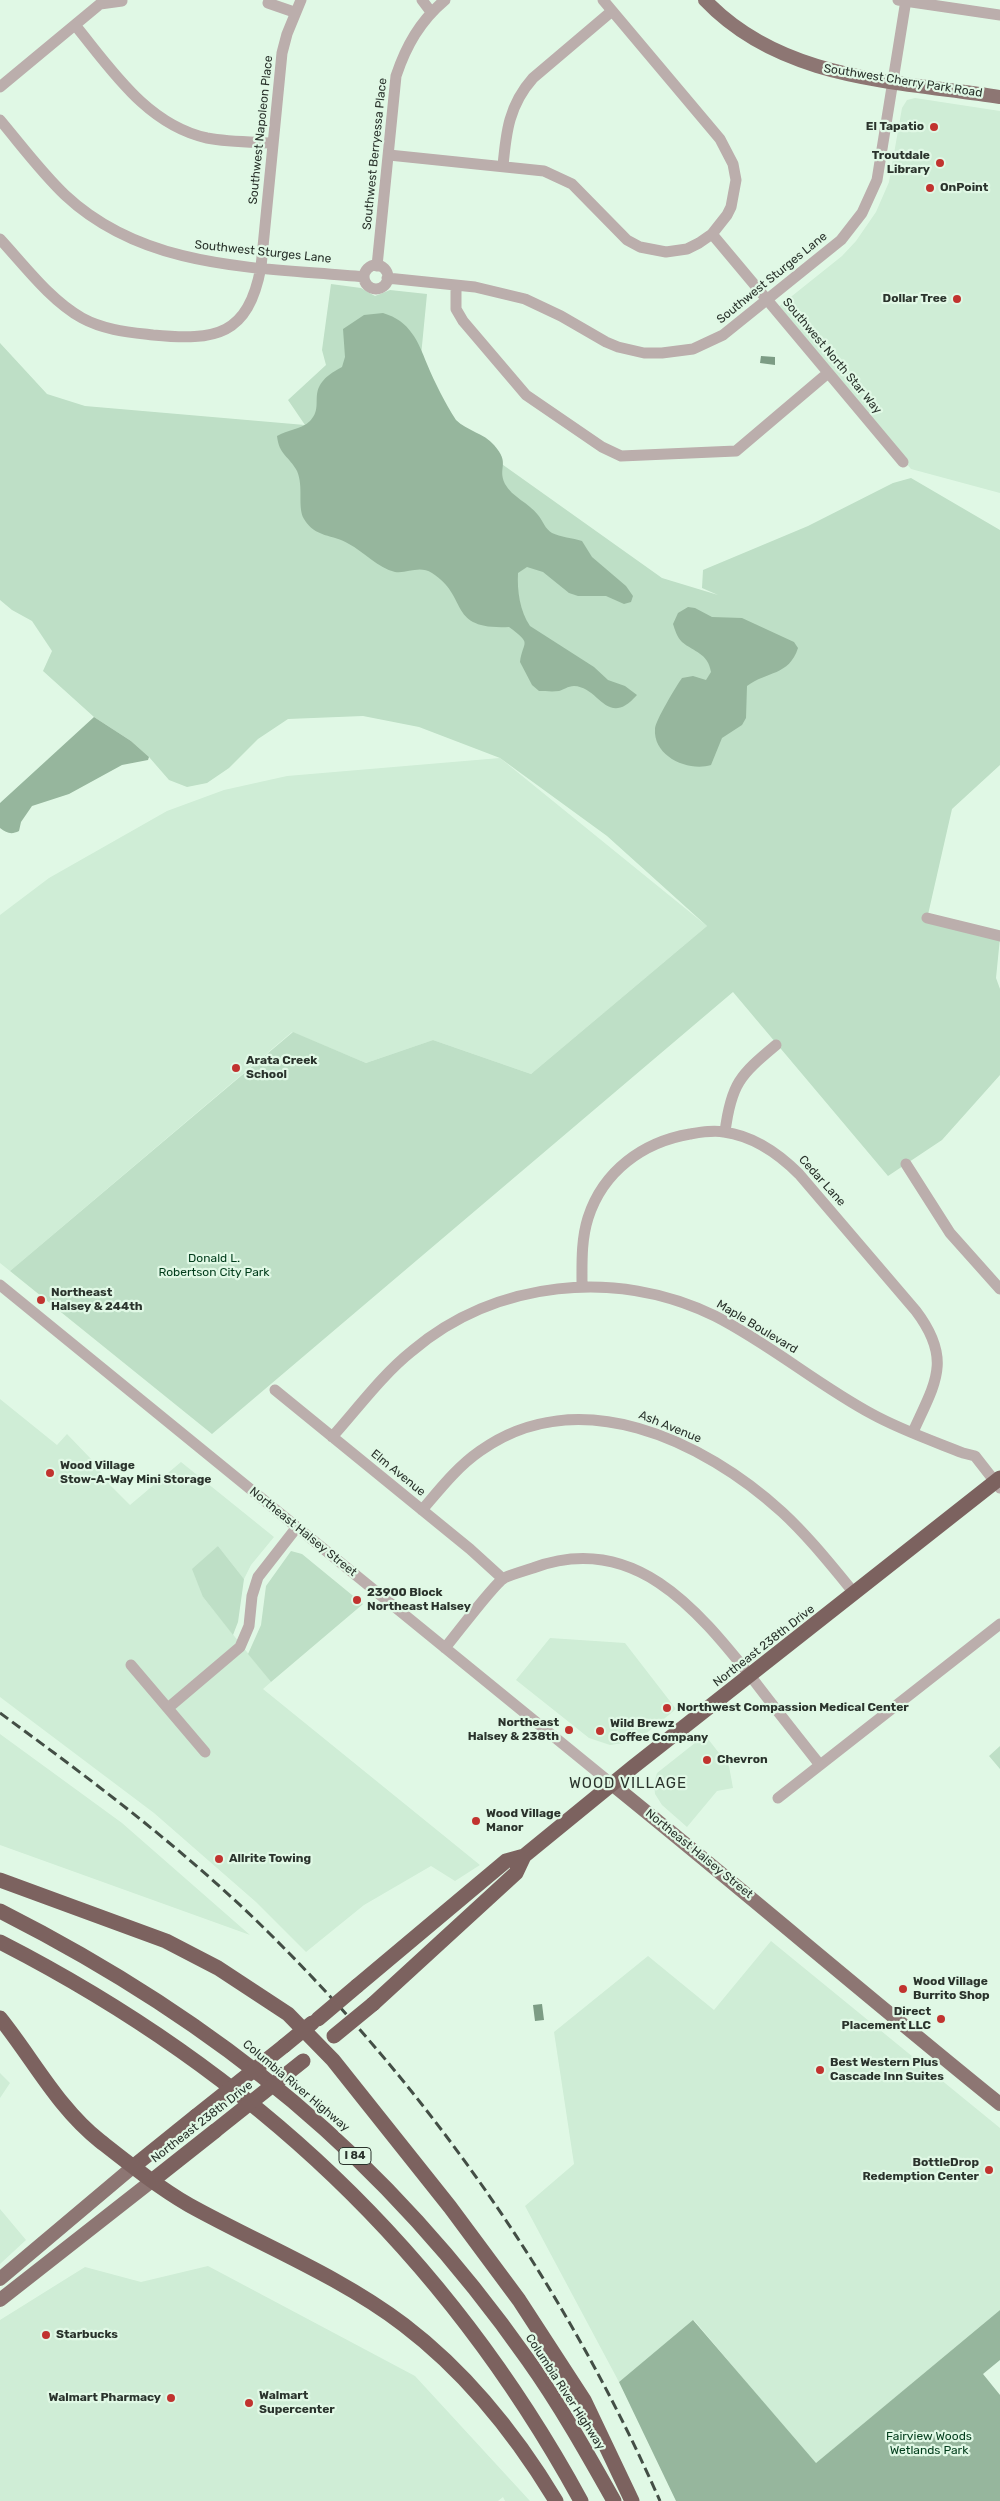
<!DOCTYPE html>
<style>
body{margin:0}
canvas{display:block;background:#e0f8e5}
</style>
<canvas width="1000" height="2501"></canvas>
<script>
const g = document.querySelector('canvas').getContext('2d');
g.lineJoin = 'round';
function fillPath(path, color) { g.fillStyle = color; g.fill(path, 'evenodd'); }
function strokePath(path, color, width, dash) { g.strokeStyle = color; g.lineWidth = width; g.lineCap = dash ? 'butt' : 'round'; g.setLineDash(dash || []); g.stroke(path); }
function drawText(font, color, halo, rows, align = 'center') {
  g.font = font + ' Rubik,sans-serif'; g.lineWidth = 4.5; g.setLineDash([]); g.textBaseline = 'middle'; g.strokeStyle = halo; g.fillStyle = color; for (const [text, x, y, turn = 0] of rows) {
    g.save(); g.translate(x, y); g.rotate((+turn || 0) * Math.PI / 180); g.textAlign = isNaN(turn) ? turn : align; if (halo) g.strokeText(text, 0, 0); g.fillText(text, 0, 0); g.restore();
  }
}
const built = new Path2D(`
 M915,98L1000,111V493L911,469L777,308L842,256L856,241L876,212L889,182L902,108L907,100Z
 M500,758L707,926L531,1074L433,1040L366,1063L292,1032L10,1271L0,1263V915L49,878L167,811L224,790L287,776Z
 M0,1399L57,1445L67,1434L92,1460L110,1485L130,1505L181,1462L274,1537L251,1565L244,1579L218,1546L203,1597L271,1682L263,1689L480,1865L455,1881L431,1866L364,1905L306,1952L256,1902L154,1813L0,1697Z
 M550,1638L625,1643L676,1709L637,1741L610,1745L589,1738L516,1680Z
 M0,1734L122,1823L250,1935L0,1845Z
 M705,1735L729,1766L733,1788L717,1791L687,1827L662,1805L655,1794L654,1784L657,1773Z
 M771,1941L1000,2128V2310L815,2464L694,2320L619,2382L525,2206L574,2164L554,2032L648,1956L714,2010Z
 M0,2073L10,2083L0,2098Z
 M0,2209L26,2240L0,2264Z
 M208,2266L415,2376L530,2501H505L503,2497L498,2501H0V2320L85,2267L141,2282Z`);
const green = new Path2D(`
 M331,284L361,288L375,296L390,290L427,294L414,428L454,430L662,578L718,595L702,588L703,570L808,526L893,483L911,478L1000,530V765L952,809L927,919L1000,938L996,978L1000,989V1075L942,1140L888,1176L733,992L212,1434L10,1271L293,1032L366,1063L433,1040L531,1074L707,926L607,836L500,758L419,727L363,716L288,719L258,739L229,768L207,783L187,787L169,780L149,757L131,741L94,717L43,671L52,651L32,621L12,610L0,600V343L47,394L85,406L305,425L288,400L326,365L322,350Z
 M218,1546L244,1579L238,1622L233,1635L203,1597L192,1569Z
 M291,1551L302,1554L363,1604L271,1682L248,1654L261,1625L266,1586Z
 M1000,1746V1769L989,1756Z`);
const forest = new Path2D(`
 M383,313C410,321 418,341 427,364C435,383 445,403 456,420C467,431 484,433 494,445C511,464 497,467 505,484C512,497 529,503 538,515C543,521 545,529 552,533C560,537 573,538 582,541L592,557L626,586L633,596L631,602L624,604L606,596H578L569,593L543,572L527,567L518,573C517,591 520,611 530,626L594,667L608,680L625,686L637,695C607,729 600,687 574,686C568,686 563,690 559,691C552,692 545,691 539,691L532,685L520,662C523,640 533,645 509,627C446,630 470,597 432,573C419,565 407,574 395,572C378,568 364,552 349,544C333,534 315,538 304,519C297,507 304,487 297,471C289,456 279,455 277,436C287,430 302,429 310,421C327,404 301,388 342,367L345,357L343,329L364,315Z
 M688,607L695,608L712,617L742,618L794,642L798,648C789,676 767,671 747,686L746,718L742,725L722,738L711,765C689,772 653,757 655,729C655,721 677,685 682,678L693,676L706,680L711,672C708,653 694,652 682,642C677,637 675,630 673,624L678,613Z
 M94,717L131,741L149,757L148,760L122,765L69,794L32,806L21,822L19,831C11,835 7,833 0,828V803Z
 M1000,2310V2360L983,2374L1000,2395V2501H676L619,2382L693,2320L816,2463Z`);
const water = new Path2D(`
 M761,356L775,357V365L760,363Z
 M542,2004L544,2020L535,2021L533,2005Z`);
const minor = new Path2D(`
 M422,0L431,12
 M898,0L1000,15
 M268,3L294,12
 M75,25C111,69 147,125 207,138C228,142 251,142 272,143
 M0,87L100,4L122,1
 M0,120C21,145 41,172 65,195C146,271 260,267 364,277
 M389,155L544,171L572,184L627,240L640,247L666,252L687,249L699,243L712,234L727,215L731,207L736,180L733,164L720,139L603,0
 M503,166C506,132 509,105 533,78L612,11
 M712,234L903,462
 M0,239C25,266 50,300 82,318C104,330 128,332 153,335C216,341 248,336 261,267L282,53L287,34L301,0
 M364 277a12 12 0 1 1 24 0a12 12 0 1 1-24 0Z
 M377,266L396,76C406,46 420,21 445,0
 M387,278L475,287L525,299L561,316L606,342L618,347L644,353H662L693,349L723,335L841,240L862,213L877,180L906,0
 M456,285V309L463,321L526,395L602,447L621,456L736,451L828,373
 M927,918L1000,936
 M725,1132C731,1084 740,1075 776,1045
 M906,1164L950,1233L1000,1289
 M0,1285L612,1784
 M582,1286C582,1264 581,1240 588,1218C603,1171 643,1142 690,1134C702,1132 713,1130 724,1132C753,1136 779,1154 799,1174L916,1311C953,1360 935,1383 913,1432
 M275,1390L470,1549L503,1579
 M332,1437C358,1408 382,1375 412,1351C496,1280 616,1268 715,1316C770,1344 818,1385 872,1414C901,1430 933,1441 963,1453L975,1456L1000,1488
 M422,1510C440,1489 457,1467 480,1451C578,1381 703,1440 782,1512C809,1537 831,1565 855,1594
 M445,1648C456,1635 493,1585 504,1578C513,1574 524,1571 533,1568C633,1531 696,1608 752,1678C774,1707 797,1736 820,1765
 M131,1665L205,1752
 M168,1708L240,1647L249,1626L252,1596L258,1577L297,1527
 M778,1798L1000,1624`);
const major = new Path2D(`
 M705,0C782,81 897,81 1000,97
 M612,1784C743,1890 870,1999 1000,2104
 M0,2279L134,2166
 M0,2300L153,2180`);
const highway = new Path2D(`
 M0,1880L166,1941L218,1968L288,2014L333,2060L450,2207L519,2300L584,2400L632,2501
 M0,1911C219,2022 386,2158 528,2360C560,2405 587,2453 614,2501
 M0,1942C252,2071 445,2252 581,2501
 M357,1986L506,1861L524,1856L633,1767L1000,1478
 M373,2004L516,1873L524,1856
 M0,2018C33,2059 58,2108 100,2141C128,2163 158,2187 189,2205C261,2245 338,2275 404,2325C467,2373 515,2433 556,2501
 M284,2046L312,2023
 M134,2166L196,2116
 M153,2180L215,2131`);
const rail = new Path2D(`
 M0,1713C93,1781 185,1850 267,1931C433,2095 566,2288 660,2501`);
const highwayBridge = new Path2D(`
 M318,2019L357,1986
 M334,2036L373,2004
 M196,2116L284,2046
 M215,2131L303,2061`);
const markers = [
 [934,127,5,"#c1332f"],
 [940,163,5,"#c1332f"],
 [930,188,5,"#c1332f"],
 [957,299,5,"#c1332f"],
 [236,1068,5,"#c1332f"],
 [41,1300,5,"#c1332f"],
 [50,1473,5,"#c1332f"],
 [357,1600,5,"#c1332f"],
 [667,1708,5,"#c1332f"],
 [569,1730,5,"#c1332f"],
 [600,1731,5,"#c1332f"],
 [707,1760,5,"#c1332f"],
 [476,1821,5,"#c1332f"],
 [219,1859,5,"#c1332f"],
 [903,1989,5,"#c1332f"],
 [941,2019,5,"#c1332f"],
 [820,2070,5,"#c1332f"],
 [989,2170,5,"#c1332f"],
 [46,2335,5,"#c1332f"],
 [171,2398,5,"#c1332f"],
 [249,2403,5,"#c1332f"]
];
const shields = [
 [355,2156,32]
];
const shieldNames = [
 ["I 84",355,2156]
];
const streetNames = [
 ["Southwest Cherry Park Road",903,81,9],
 ["Southwest Napoleon Place",261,130,-84],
 ["Southwest Berryessa Place",375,154,-84],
 ["Southwest Sturges Lane",263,252,6],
 ["Southwest Sturges Lane",772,278,-39],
 ["Southwest North Star Way",832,356,50],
 ["Cedar Lane",822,1181,48],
 ["Maple Boulevard",757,1327,31],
 ["Ash Avenue",670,1427,22],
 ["Elm Avenue",398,1473,39],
 ["Northeast Halsey Street",303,1532,39],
 ["Northeast 238th Drive",764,1646,-38],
 ["Northeast Halsey Street",699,1854,39],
 ["Columbia River Highway",296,2086,40],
 ["Northeast 238th Drive",202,2122,-38],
 ["Columbia River Highway",565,2392,57]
];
const poiNames = [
 ["El Tapatio",924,127,"right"],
 ["Troutdale",930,156,"right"],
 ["Library",930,170,"right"],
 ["OnPoint",940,188],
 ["Dollar Tree",947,299,"right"],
 ["Arata Creek",246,1061],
 ["School",246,1075],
 ["Northeast",51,1293],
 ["Halsey & 244th",51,1307],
 ["Wood Village",60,1466],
 ["Stow-A-Way Mini Storage",60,1480],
 ["23900 Block",367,1593],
 ["Northeast Halsey",367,1607],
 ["Northwest Compassion Medical Center",677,1708],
 ["Northeast",559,1723,"right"],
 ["Halsey & 238th",559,1737,"right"],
 ["Wild Brewz",610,1724],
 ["Coffee Company",610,1738],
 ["Chevron",717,1760],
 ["Wood Village",486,1814],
 ["Manor",486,1828],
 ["Allrite Towing",229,1859],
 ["Wood Village",913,1982],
 ["Burrito Shop",913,1996],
 ["Direct",931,2012,"right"],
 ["Placement LLC",931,2026,"right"],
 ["Best Western Plus",830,2063],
 ["Cascade Inn Suites",830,2077],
 ["BottleDrop",979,2163,"right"],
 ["Redemption Center",979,2177,"right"],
 ["Starbucks",56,2335],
 ["Walmart",259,2396],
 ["Supercenter",259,2410],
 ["Walmart Pharmacy",161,2398,"right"]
];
const parkNames = [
 ["Donald L.",214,1259],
 ["Robertson City Park",214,1273],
 ["Fairview Woods",929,2437],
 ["Wetlands Park",929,2451]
];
const quarterNames = [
 ["WOOD VILLAGE",628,1784]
];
fillPath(built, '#cfedd6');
fillPath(green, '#bedfc6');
fillPath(forest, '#96b69d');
fillPath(water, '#7c9c84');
strokePath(minor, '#bbaeac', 11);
strokePath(major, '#8d7673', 14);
strokePath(highway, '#7c625f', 15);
strokePath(rail, '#434e45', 3, [10, 5]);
strokePath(highwayBridge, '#7c625f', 15);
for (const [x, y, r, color] of markers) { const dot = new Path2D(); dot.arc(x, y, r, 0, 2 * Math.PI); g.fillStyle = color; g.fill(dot); strokePath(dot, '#e0f8e5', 2); }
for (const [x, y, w] of shields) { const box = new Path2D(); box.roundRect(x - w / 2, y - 8.5, w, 17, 4); g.fillStyle = '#e0f8e5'; g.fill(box); strokePath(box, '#2a332c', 1); }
drawText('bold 11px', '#2a332c', null, shieldNames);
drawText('12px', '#2a332c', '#e0f8e5', streetNames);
drawText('bold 12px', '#2a332c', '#e0f8e5', poiNames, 'left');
drawText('12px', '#013c1b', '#e0f8e5', parkNames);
g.letterSpacing = '1px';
drawText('15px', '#2a332c', '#e0f8e5', quarterNames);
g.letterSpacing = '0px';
</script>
